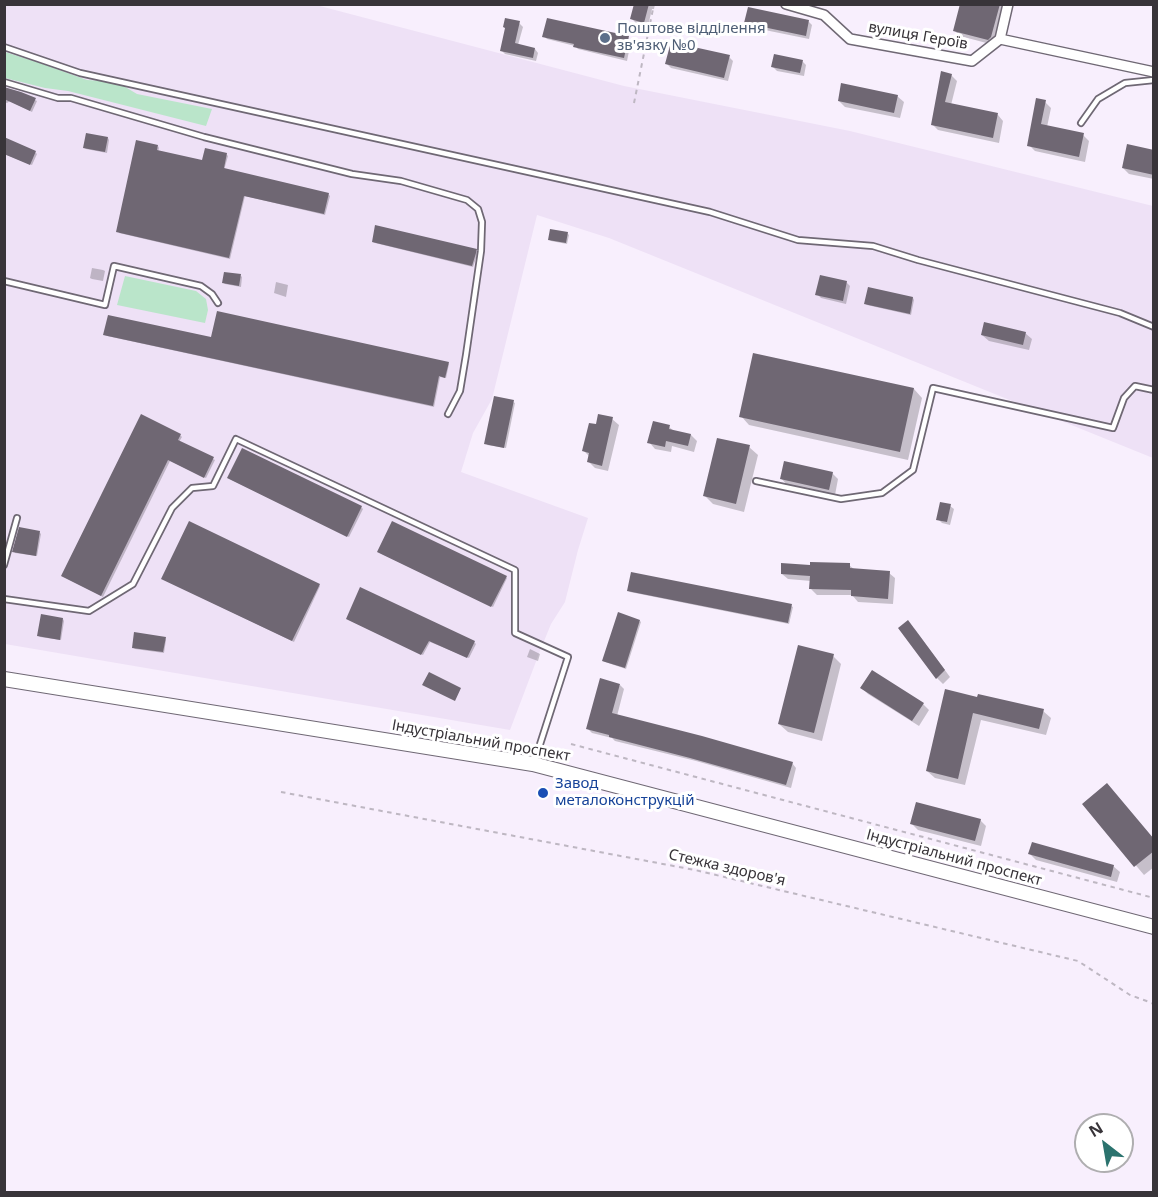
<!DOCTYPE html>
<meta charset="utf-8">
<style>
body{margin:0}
#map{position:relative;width:1158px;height:1197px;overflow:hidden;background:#f8effd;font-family:"Noto Sans",sans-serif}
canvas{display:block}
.frame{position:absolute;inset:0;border:6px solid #383439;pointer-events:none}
.north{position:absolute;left:1074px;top:1113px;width:60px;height:60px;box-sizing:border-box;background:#fff;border:2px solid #afaeb0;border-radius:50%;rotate:329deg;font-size:16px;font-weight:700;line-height:24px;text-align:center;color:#383439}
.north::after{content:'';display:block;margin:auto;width:21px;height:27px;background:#2b736e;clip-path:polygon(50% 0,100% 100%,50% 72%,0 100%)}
</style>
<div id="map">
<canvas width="1158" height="1197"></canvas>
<div class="frame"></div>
<div class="north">N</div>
</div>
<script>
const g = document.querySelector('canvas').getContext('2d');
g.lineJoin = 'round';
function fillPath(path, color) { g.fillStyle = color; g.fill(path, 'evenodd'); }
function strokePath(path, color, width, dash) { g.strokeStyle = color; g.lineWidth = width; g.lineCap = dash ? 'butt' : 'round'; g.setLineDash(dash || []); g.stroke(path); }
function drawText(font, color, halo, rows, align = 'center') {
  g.font = font + ' "Noto Sans",sans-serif'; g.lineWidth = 6; g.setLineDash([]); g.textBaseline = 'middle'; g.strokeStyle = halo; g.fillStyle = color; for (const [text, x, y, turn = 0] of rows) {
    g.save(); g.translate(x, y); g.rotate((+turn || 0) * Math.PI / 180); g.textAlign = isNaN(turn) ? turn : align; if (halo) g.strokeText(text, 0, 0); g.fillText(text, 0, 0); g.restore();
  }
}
const built = new Path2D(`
 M4,5H316L624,86L850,131L1153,206V458L609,238L537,215L492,399L473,433L461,472L588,518L578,550L565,602L551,624L540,651L510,730L5,644Z`);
const green = new Path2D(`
 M5,52L40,63L87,80L117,82L137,94L212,109L206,126L68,91L45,88L5,78Z
 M125,276L196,291L206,299L208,310L205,323L117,305Z`);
const shadow = new Path2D(`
 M636,4H655L654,9H652L648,26L636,23L632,19Z
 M961,4H1007L994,45L960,36L954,30Z
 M808,21L812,25L809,39L750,27L746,23Z
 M519,23L523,27L518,45L535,49L538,53L536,61L505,54L501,50Z
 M544,36L628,38L631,41L627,61L578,49L575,46L547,39Z
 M729,57L733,61L728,81L671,68L667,64Z
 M802,61L806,65L804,76L777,71L773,67Z
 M951,75L957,81L951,105L998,115L1003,121L999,143L938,130L932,124Z
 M4,88L35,100L37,101L32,112L10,101L7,103L4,102Z
 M897,96L904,102L900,118L845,107L839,101Z
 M1045,102L1051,108L1047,127L1083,135L1089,141L1085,162L1035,151L1029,145Z
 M108,138L109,140L107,153L86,149L84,147Z
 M4,139L35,152L37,154L32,165L4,154Z
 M158,146L159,148L158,152L204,162L226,154L228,156L224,170L328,194L330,196L325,215L245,196L230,259L119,233Z
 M1154,151V179L1129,174L1123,168Z
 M567,233L569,235L567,244L551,241L549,239Z
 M373,242L476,250L477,252V255L473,267L375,243Z
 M92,268L103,270L105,271L103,281L92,279L90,278Z
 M241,276L242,277L241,287L225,284L224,283Z
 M276,282L288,285L286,297L274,293Z
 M846,282L850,286L846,304L821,298L817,294Z
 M913,298L914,300L911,315L867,305L865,303Z
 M1025,333L1032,339L1029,350L989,341L982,335Z
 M105,335L212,339L448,363L449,364L446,378L440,377L434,407L107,336Z
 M914,389L922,398L908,460L749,425L741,416Z
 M513,402L515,403L506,448L487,445Z
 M142,416L180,435L182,437L179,442L215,460L206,478L170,461L103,597L62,576Z
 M612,419L619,425L608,471L595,468L589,462L590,457L584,451L597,426Z
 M669,427L674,431L691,435L697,441L694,452L672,446L671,452L655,449L649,442Z
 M749,447L758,455L744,512L713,504L705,496Z
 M832,473L838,479L835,495L787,485L781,478Z
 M230,479L361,507L363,509L349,537Z
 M950,506L954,509L950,525L942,523L938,519Z
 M39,532L41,534L37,556L15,553L14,551Z
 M380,553L506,577L507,578L493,607Z
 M849,565L855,570L889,573L895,578L893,604L858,602L852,595H817L811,589V581L788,579L782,574L811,566Z
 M165,580L319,585L320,586L294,642Z
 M629,591L791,606L793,607L789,624L630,592Z
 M63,619L64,621L61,640L40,637L39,636Z
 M349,620L474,642L476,644L469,658L430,642L423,655Z
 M640,621L641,622L626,669L605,662L603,661Z
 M914,628L950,677L943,684L937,678Z
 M165,638L166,640L164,653L135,649L134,648Z
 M530,649L540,654L538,661L527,657Z
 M833,656L841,664L822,741L788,732L779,724Z
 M620,685L624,689L617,716L792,763L796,768L791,788L696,761L615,741L612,738L592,733L588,729Z
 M862,688L923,704L929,710L919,726L868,694Z
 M946,691L1043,711L1051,718L1046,735L981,720L965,785L935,778L927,771Z
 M1084,804L1154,840V867L1144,875Z
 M980,820L986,826L981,846L918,830L912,824Z
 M1030,854L1113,866L1120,872L1117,882L1036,860Z`);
const building = new Path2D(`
 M634,4H649L644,23L630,19Z
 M960,4H1000L991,37L988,40L953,31Z
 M748,7L809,20L806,36L744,23Z
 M505,18L520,21L515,43L535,48L533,58L500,51L505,28L503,27Z
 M547,18L629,36L624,58L573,47L574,44L542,37Z
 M671,42L730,55L724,78L665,64Z
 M774,54L803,60L800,73L771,67Z
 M941,71L952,74L945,102L998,113L993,138L931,125Z
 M841,83L898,95L894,113L838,101Z
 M4,87L21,92L36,98L30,111L4,99Z
 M1036,98L1046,100L1041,124L1084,133L1079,157L1027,146Z
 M86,133L108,137L105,152L83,148Z
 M4,137L36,151L30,165L4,154Z
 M136,140L158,145L157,150L202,160L205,148L227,153L224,168L329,193L324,214L244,196L229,258L116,232Z
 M1127,144L1154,150V175L1122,168Z
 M375,225L477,249L476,253L472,266L372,242Z
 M550,229L568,232L566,243L548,240Z
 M224,272L241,274L239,286L222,283Z
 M820,275L847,281L843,301L815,295Z
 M868,287L913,297L910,314L864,304Z
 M217,311L449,362L445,378L439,376L433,406L103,335L108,315L211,337Z
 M984,322L1026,332L1023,345L981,335Z
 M753,353L914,388L900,452L739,417Z
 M494,396L514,400L504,448L484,444Z
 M141,414L181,434L178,440L214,457L204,478L168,460L101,596L61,576Z
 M598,414L613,417L602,466L587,462L589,453L582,451L589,423L596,424Z
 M653,421L670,425L669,429L691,434L688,446L666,441L665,447L647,443Z
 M717,438L750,445L736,504L703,496Z
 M242,448L362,506L347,537L227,478Z
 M784,461L833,472L829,490L780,479Z
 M940,502L951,504L947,522L936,520Z
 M189,521L320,584L292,641L161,579Z
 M392,521L507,576L491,607L377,552Z
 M19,527L40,531L36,556L12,552Z
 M810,562L850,563V568L890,571L888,599L851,596V590L809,589L810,576L781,574V563L810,565Z
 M631,572L792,604L788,623L627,591Z
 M360,587L475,641L467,658L429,641L421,655L346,619Z
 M618,612L640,620L625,668L602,661Z
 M41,614L63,618L60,640L37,636Z
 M908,620L945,670L936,679L898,628Z
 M134,632L166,637L163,652L132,648Z
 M798,645L834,654L814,733L778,724Z
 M872,670L924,703L912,721L860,688Z
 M429,672L461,688L455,701L422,685Z
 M600,678L620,684L612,713L702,736L793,762L786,785L690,758L609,737V735L586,729Z
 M945,689L977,697L978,694L1044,709L1039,729L973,713L958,779L926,771Z
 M1107,783L1154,839V851L1134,867L1082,804Z
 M916,802L981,819L975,841L910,824Z
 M1032,842L1114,865L1111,877L1028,854Z`);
const path = new Path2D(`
 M634,103L654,4
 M571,744L1154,898
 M281,792L695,870L1078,961L1130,995L1152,1003L1154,1006`);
const lane = new Path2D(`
 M4,47L80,73L710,212L798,240L873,246L918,260L1120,313L1154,327
 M4,82L58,98H71L204,137L352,174L401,181L467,200L478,209L482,222L481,251L466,355L460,391L448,414
 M1081,123L1098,99L1125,83L1154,80
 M4,281L105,305L114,266L201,286L212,294L218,303
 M756,481L841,499L882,493L913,470L933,388L1113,428L1124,398L1135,386L1154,390
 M4,565L17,518
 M4,599L89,611L133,584L172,508L192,488L213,486L236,439L515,570V633L568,657L534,763`);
const street = new Path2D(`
 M786,4L824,15L850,39L972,61L1000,39L1154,72
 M1000,39L1008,4`);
const secondary = new Path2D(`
 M4,679L533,764L1154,927`);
const markers = [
 [605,38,6,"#5c6f8a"],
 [543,793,6,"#1a4fb4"]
];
const serviceNames = [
 ["Поштове відділення",617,29],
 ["зв'язку №0",617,46]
];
const streetNames = [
 ["вулиця Героїв",918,36,10],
 ["Індустріальний проспект",481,741,10],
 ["Індустріальний проспект",954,858,15],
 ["Стежка здоров'я",727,868,13]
];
const transitNames = [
 ["Завод",555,784],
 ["металоконструкцій",555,801]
];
fillPath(built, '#eee1f6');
fillPath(green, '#bae5ca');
fillPath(shadow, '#0003');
fillPath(building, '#6f6773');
strokePath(lane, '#6f6874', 8);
strokePath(street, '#6f6874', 12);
strokePath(secondary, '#6f6874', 16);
strokePath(path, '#beb7c2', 2, [4.5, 4.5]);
strokePath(lane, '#fff', 4.5);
strokePath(street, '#fff', 9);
strokePath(secondary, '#fff', 14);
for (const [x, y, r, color] of markers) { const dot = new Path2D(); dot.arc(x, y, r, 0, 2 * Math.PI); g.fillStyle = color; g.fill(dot); strokePath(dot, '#fff', 2); }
drawText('15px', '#4e5e75', '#fff', serviceNames, 'left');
drawText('15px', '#383439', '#fff', streetNames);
drawText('15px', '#164399', '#fff', transitNames, 'left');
</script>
